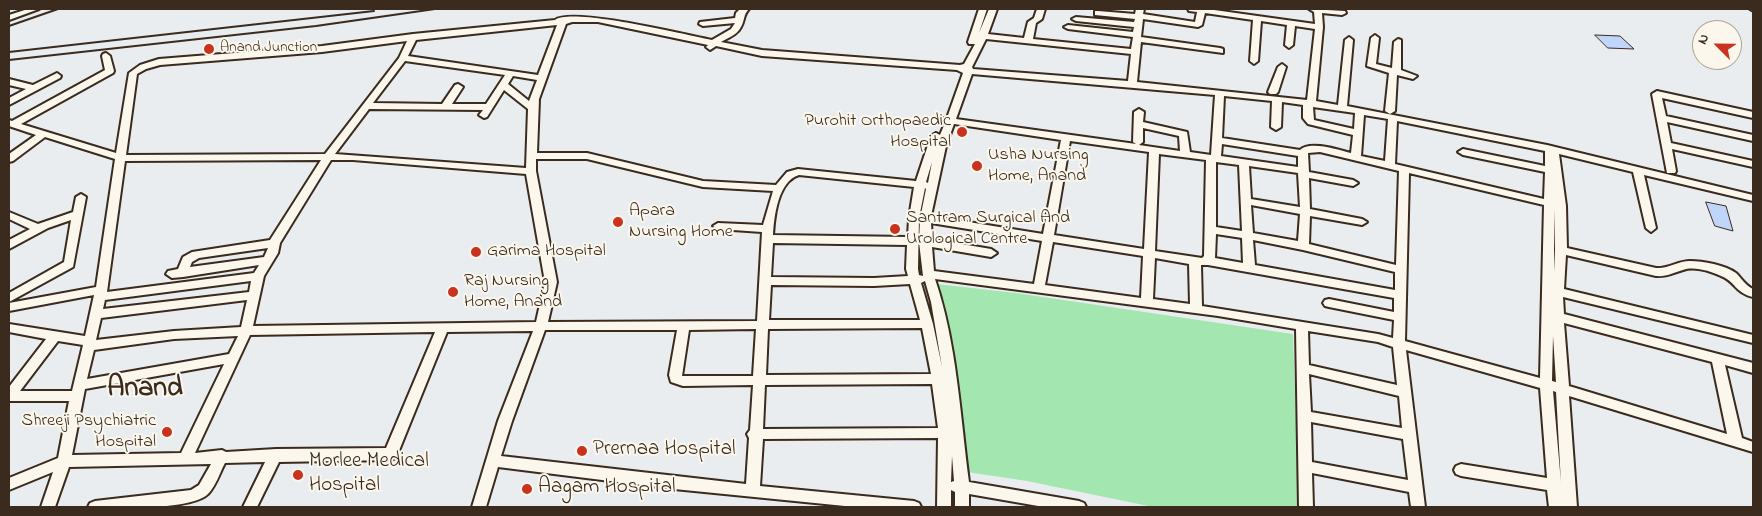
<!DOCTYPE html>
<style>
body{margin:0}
#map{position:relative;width:1762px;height:516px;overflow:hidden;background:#e9edf0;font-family:"Indie Flower",sans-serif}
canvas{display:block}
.frame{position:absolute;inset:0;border:10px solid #3b2a1e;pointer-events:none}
.north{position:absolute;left:1692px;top:20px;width:50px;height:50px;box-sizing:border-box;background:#fbf7ec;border:1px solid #aea59a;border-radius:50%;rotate:293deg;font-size:14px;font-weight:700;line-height:20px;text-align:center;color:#3b2a1e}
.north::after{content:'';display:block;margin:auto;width:18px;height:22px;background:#c8321e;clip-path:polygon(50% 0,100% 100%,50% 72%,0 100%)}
</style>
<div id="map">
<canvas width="1762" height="516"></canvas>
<div class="frame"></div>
<div class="north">N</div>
</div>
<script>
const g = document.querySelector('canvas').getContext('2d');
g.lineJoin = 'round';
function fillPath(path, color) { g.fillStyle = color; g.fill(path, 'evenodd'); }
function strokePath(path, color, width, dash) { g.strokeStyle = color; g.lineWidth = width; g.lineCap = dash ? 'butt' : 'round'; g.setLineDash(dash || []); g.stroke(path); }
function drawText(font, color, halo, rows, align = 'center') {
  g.font = font + ' "Indie Flower",sans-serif'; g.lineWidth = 4; g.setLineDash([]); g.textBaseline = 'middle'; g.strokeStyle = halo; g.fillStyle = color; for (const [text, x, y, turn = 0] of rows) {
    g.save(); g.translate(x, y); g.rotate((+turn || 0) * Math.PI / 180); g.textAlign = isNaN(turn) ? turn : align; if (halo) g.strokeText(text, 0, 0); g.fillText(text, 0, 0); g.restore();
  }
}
const green = new Path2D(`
 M928,283L1016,293L1293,334L1299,507H1153L1027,481L960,471Z`);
const building = new Path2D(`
 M1595,35L1620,36L1634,49L1608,48Z
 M1706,202L1726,206L1733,231L1715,226Z`);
const minor = new Path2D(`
 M28,9H39L9,20V15Z
 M740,9H749C743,15 745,20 741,27C737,35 728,38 721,42L762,50L960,65L964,64L975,44H969L968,42L979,9H987L979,33L989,9H997L988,34L1024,38L1028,22L1034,18L1037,9H1045L1042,19L1036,23L1033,39L1131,49L1133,37L1068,29L1064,27L1068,25L1133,32L1134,27L1076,21L1072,19L1076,17L1134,22L1135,19L1095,15V11H1098L1135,14L1136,9H1144L1143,14L1195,22L1197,12L1189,11L1188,9H1207L1315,24L1314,12L1309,9L1345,11L1346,13L1342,15L1322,13L1323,27L1316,101L1338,105L1345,40L1349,37L1353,40L1347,106L1547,145L1753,195V201L1644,175L1656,228L1651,232L1646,228L1633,172L1559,154L1566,206L1567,248L1656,268C1668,269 1678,261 1690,261C1703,261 1725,265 1736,273C1742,279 1745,285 1753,289V297C1735,293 1735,281 1721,276C1710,271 1694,266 1683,270C1673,273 1666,277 1656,276L1566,255L1564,289L1753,335V343L1563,297L1564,314L1753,363V373L1725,365L1742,438L1753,442V452L1569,396L1577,507H1549L1547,490L1461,476L1456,474L1454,470L1456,466L1461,464L1547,478L1540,388L1406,350L1425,507H1411L1409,492L1312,473L1313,507H1299L1296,329L1218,316L935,279C957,344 960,414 969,482L1079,501L1084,503L1086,507H1044L969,494V507H955V492L951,490V507H937L938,438L763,439L760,486L914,501L919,503L921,507H855L674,489L498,467L486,507H472L498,421L533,331L447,332L396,458L391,460L279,462L257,507H243L265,462L225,463C220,472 216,486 208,494C193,510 111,509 88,507L90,503L95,501L191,490L199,485L211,464L69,467L55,507H41L53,472L9,490V478L58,458L69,401H9V387L46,339L9,332V324L85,336L94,295L9,311V303L96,287L115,159L45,137L13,161L9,162V154L36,135L9,126V120L12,121L105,70L102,56L103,54L106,53L110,56L114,71L113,73L21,124L116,153L129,73L140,65L159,59L322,46L413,34L555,20C572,7 686,35 712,40L731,29L735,23L703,26L699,24L700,22L735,18L736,13ZM1205,13L1253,20L1250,61L1254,64L1258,61L1261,21L1287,25L1285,45L1289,48L1293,45L1295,26L1315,29L1307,100L1137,82L1141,42L1223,53V49L1220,48L1141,37L1143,19L1198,27L1202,25ZM572,22H598L708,45L706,47L710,50L716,46L762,56L957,70L963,73L947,118H940L938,120L945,123L940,135L936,133L931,136L916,181L798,169L787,172L776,185L703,181L587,153H537L539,99L566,24ZM557,25L538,75L408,56L416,40ZM986,39L1131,54L1128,81L973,69L972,67ZM407,41L399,58L325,154L126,155L137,74L146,69L160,65L322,52ZM405,61L505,75L486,104H452L463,87L458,84L455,85L442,104L373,103ZM972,74L1215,95L1211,155L1190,152L1187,132L1143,122L1144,112L1139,109L1134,112L1133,142L1136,144L956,119ZM513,76L537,80L529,101L508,84ZM504,90L528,109L526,168L335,154L369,109L483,110L479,115L484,118L487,117ZM1224,96L1272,101L1271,127L1276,130L1281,127L1282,102L1303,105V118L1308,124L1353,135L1351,153C1339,150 1310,140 1300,150L1222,138ZM1313,107L1355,113L1354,129L1314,120ZM1364,115L1388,119L1385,161L1361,156ZM1397,121L1545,151V166L1463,149L1458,152L1463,155L1545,172L1544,199L1395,164ZM954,124L1061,140L1043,234L931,216L946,146ZM1143,128L1179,136L1180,151L1139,145L1143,142ZM1070,141L1149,152L1144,249L1054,235ZM1222,144L1298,156V167L1221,156ZM1320,152L1399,171L1396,265L1309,244L1310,216L1362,225L1367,222L1362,219L1310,209L1309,178L1353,186L1358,183L1353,180L1309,172L1308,153ZM1159,154L1206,160L1204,256L1202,258L1155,251ZM536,159H587L703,187L773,191L763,225L718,223L713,226L718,229L762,232L757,321L548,322L557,282L536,171ZM321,160L270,240L192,252L183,257L178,269L168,271L166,274L172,278L183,277L259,265L254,273L107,292L125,161ZM331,160H353L526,174L545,282L536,322L253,326L264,276L278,253L280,243ZM932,162L928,183L926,182ZM1216,162L1239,165L1242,231L1216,227ZM1249,166L1298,173L1300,207L1251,199ZM1409,173L1544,205L1540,378L1405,341ZM799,175L914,187L909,218L908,237L773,235C774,217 778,181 799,175ZM925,188L926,189L920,219L919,242L923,276L919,275L918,269L919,218ZM1251,205L1300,214L1298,241L1253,233ZM1554,208L1555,250L1554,272ZM931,223L1042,241L1034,284L934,271L932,247L991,257L997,253L991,249L932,239ZM1216,234L1242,238L1243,263L1215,258ZM1253,240L1303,250L1395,272V290L1255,265ZM1053,242L1143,256L1141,298L1045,285ZM773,243L907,245L906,269L908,276L874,278L771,277ZM268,248L264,257L190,267L192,262L199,258ZM1155,258L1189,264L1190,304L1153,299ZM1201,265H1208L1394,298V312L1329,299L1325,300L1323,303L1325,306L1329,307L1394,320L1393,338L1378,334L1202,306ZM251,281L249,292L103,309L105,300ZM925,281L931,302L942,367L933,324L921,283ZM910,284L920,320H769L771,285L874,286ZM247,300L241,327L174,331L96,340L101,318ZM1564,323L1712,362L1727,434L1569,386ZM922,328L931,374L766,375L768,329ZM756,329L753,376H682L689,330ZM545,330H677L669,375L671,382L683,386L753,385L750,430L747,434L749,438L746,484L501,456L512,421ZM1308,331L1378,342L1393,347L1397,385L1309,365ZM435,332L386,448L276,449L226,452L222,450L195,453L250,335ZM238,336L229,354L87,379L94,350L174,339ZM1553,336L1556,382L1552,381ZM58,341L83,345L72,391H20ZM224,364L181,453L72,455L85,389ZM1309,374L1399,396L1402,428L1311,412ZM932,384L938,428L763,429L765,385ZM1553,391L1556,392L1561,484V483ZM1311,422L1403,439L1408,480L1312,462ZM952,456L954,481L951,482Z
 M1375,35L1379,38L1376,64L1392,68L1394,42L1398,39L1401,40V70L1417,76L1413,79L1397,75L1395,111L1390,114L1385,111L1389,73L1367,66L1371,38Z
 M1282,64L1286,67L1278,92L1276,94H1270L1268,92L1278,67Z
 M57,73L61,76L60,78L9,105V98L26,89L9,85V79L33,85Z
 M1657,91L1753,112V118L1662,98L1666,116L1753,135V141L1667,122L1671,143L1753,161V167L1672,149L1676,171L1675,173H1667L1652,94Z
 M81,194L86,197L73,267L9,302V293L64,262L71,220L48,228L9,249V240L30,229L9,219V212L38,224L73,212L76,197Z`);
const rail = new Path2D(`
 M1748,9L1753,12
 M9,26L58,9
 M9,52L374,11
 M9,60L316,26L435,9`);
const markers = [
 [209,49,6,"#c8321e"],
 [962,132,6,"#c8321e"],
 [977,166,6,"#c8321e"],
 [618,222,6,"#c8321e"],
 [895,229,6,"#c8321e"],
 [476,252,6,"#c8321e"],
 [453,292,6,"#c8321e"],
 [167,432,6,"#c8321e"],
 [582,451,6,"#c8321e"],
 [298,475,6,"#c8321e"],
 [527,489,6,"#c8321e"]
];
const farPoinames = [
 ["Anand Junction",220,49]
];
const poiNames = [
 ["Purohit Orthopaedic",951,122,"right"],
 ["Hospital",951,143,"right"],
 ["Usha Nursing",988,156],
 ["Home, Anand",988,177],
 ["Apara",629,212],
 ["Nursing Home",629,233],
 ["Santram Surgical And",906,219],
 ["Urological Centre",906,240],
 ["Garima Hospital",487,252],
 ["Raj Nursing",464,282],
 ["Home, Anand",464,303],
 ["Shreeji Psychiatric",156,422,"right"],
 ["Hospital",156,443,"right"]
];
const nearPoinames = [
 ["Prernaa Hospital",593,451],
 ["Morlee Medical",309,463],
 ["Hospital",309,487],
 ["Aagam Hospital",538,489]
];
const townNames = [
 ["Anand",145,390]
];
fillPath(green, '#a4e6b0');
fillPath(building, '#c0d5fa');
strokePath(building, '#3b2a1e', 1);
strokePath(minor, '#3b2a1e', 4);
fillPath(minor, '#fbf7ec');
strokePath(rail, '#3b2a1e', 2);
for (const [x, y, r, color] of markers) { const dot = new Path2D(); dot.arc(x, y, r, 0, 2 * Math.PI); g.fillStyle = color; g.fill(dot); strokePath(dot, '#fbf7ec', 2); }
drawText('15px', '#3b2a1e', '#fbf7ec', farPoinames, 'left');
drawText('18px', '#3b2a1e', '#fbf7ec', poiNames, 'left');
drawText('21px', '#3b2a1e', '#fbf7ec', nearPoinames, 'left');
drawText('bold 28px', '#3b2a1e', '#fbf7ec', townNames);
</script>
